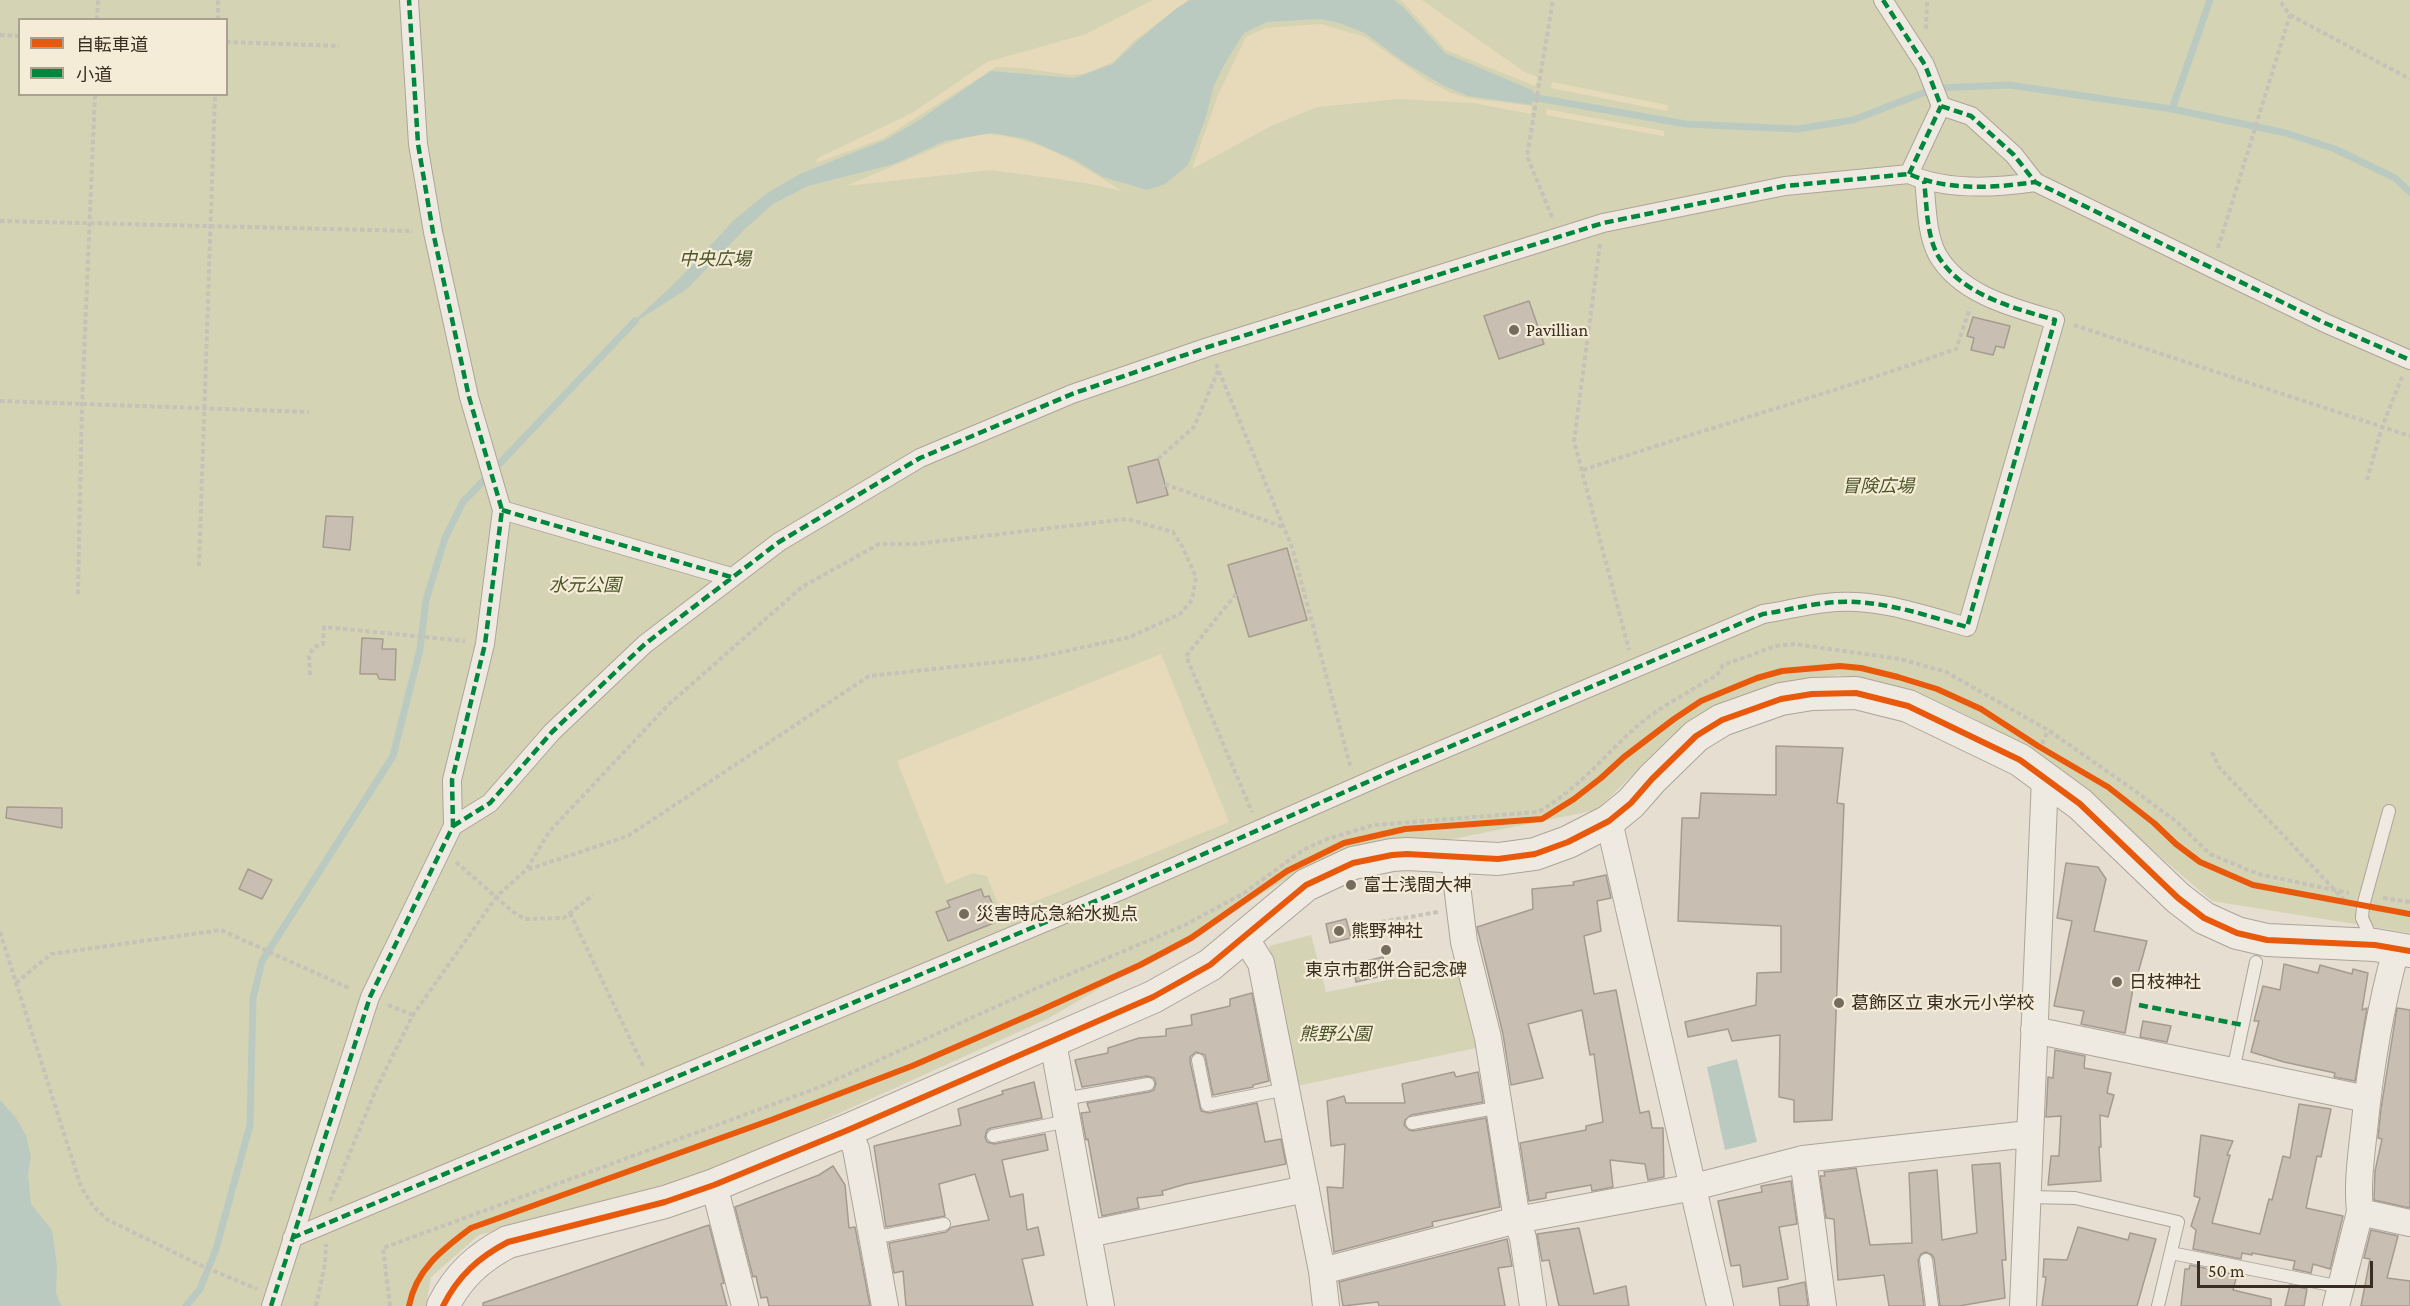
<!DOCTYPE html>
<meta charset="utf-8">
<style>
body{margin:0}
#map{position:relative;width:2410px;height:1306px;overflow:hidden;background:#e5ded1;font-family:"Crimson Pro","Noto Sans JP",serif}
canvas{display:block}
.legend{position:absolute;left:18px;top:18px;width:210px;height:78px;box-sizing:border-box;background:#f5ecd8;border:2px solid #aaa08f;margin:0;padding:8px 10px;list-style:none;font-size:18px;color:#3a2d21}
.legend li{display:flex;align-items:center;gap:12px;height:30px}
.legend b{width:30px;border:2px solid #aaa08f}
.scale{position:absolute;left:2197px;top:1261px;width:176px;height:27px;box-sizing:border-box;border:3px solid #3a2d21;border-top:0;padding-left:8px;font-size:18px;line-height:21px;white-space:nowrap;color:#3a2d21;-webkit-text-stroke:4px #f5ecd8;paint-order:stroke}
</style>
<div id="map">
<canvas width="2410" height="1306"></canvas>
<ul class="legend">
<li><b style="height:8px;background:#e8590c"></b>自転車道</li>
<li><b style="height:8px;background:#00873e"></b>小道</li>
</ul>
<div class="scale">50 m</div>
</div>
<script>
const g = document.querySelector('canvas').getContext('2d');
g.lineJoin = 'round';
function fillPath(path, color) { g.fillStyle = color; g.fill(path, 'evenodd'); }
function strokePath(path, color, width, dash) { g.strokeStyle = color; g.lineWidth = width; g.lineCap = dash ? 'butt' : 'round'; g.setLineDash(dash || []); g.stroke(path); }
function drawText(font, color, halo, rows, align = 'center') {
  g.font = font + ' "Crimson Pro","Noto Sans JP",serif'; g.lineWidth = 4.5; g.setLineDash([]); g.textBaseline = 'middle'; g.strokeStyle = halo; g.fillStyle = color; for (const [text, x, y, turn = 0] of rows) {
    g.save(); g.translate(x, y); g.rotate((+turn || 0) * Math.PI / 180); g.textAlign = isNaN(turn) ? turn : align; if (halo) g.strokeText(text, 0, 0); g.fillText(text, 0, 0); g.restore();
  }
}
const green = new Path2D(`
 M0,0H2410V933L2212,901L2049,762L1973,718L1920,693L1838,675L1752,692L1671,736L1597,810L1304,869L1049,1018L710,1172L479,1235L431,1277L426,1306H31L0,1172ZM20,20H226V94H20Z
 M1311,935L1326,992L1456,967L1476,1048L1297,1086L1269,946Z`);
const sand = new Path2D(`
 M1153,0H1188L1134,41L1113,62L1084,74L1070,75L1022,68L996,67L884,138L816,163L818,158L912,113L987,62L1086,34Z
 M1401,0H1422L1526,73L1538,77L1535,86L1446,50Z
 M1321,24L1365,37L1428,81L1451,93L1468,98L1532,106L1531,114L1473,103L1399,99L1317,107L1271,126L1192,169L1218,95L1246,37L1265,28Z
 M1552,82L1668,105L1667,111L1551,88Z
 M1546,109L1664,131V136L1546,115Z
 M978,134C1034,134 1076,162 1122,191L1086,183L991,170L846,186L945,144Z
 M1161,654L1229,822L1002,915L987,876L973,873L946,884L897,761Z`);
const water = new Path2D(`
 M1190,0H1394L1403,7L1445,53L1534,91L1532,105L1468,96L1444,86L1404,62L1365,33L1339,23L1320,19L1267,22L1244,33L1228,58L1214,85L1206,117L1188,165L1165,184L1147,190L1103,177L1077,161L1027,139L992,133L945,141L894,164L808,186L773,204L745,229L687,289L629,326L680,278L734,220L767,193L802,173L885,140L916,122L991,71L1074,78L1113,64L1136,42L1177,8Z
 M1737,1059L1757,1142L1725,1150L1707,1067Z
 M0,1100L16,1118L26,1135L31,1157L28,1174L31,1204L52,1230L57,1265L56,1293L61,1306H0Z`);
const stream = new Path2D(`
 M1526,96L1686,124L1798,129L1853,120L1936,88L2009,85L2172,109L2286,133L2335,149L2395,178L2410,192
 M2172,109L2210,0
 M186,1306L200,1289L216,1249L250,1125L253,998L262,961L393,756L420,649L426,600L445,538L463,502L635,321`);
const building = new Path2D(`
 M1529,301L1544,344L1499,359L1484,316Z
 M1973,317L2010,326L2004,348L1996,346L1993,355L1971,350L1974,338L1967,336Z
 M1158,459L1168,495L1137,503L1128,467Z
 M326,516L353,517L350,550L323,547Z
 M1287,548L1307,620L1249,637L1228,565Z
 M362,638L383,639L382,649H396L395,680L379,679L377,674H360Z
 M1776,746L1843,748L1837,803L1844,804L1832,1120L1794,1122V1100L1779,1097L1780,1035L1732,1041L1728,1029L1688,1037L1685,1022L1756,1005L1757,973L1781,972V926L1678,921L1682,818H1699L1701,793L1776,795Z
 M7,807L62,808V828L6,818Z
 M2066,863L2098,867L2106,879L2094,931L2147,941L2138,973L2136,972L2125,1033L2081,1024L2084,1011L2054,1006L2072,921L2057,918Z
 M248,869L272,880L262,899L239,889Z
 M1606,875L1611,898L1597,901L1601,931L1584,936L1594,994L1616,990L1640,1113L1649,1111L1652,1128H1663L1664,1177L1648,1180L1645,1164L1610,1160L1613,1187L1592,1191L1591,1185L1546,1193V1198L1529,1201L1520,1143L1586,1130V1126L1603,1122L1594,1054L1590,1055L1582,1010L1528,1024L1543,1078L1511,1085L1503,1034L1477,927L1533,909L1532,889L1574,885L1573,882Z
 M981,889L984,897L989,896L995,910L990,916L994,923L948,941L936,912L950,907L947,901Z
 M1346,919L1351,938L1330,943L1326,924Z
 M1383,957L1386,975L1356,982L1353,964Z
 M2284,964L2318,973L2320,965L2352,974L2353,969L2368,973L2362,1010L2367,1008L2355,1081L2334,1077L2335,1073L2284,1062L2251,1052L2259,1021H2254L2263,986L2280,990Z
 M1252,993L1269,1081L1253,1085V1087L1213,1095L1205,1055L1196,1052L1190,1057V1062L1201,1111L1209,1113L1257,1103L1265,1142L1281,1139L1286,1164L1186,1184L1162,1191L1163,1195L1137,1198L1139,1208L1102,1216L1088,1139L1086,1140L1081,1113L1090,1112L1087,1103L1149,1092L1154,1090L1156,1083L1154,1078L1147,1076L1082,1087L1075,1060L1108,1053V1048L1139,1038L1166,1036V1029L1192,1025L1191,1015L1230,1006V999Z
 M2397,1008L2410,1010V1208L2374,1200L2375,1171L2382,1139L2378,1138L2381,1109Z
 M2143,1021L2171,1026L2167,1042L2140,1037Z
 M2055,1050L2085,1056L2084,1068L2111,1073L2107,1093L2114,1095L2108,1117L2100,1115L2101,1147H2099L2101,1181L2048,1185L2051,1156H2059L2061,1116L2046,1117L2048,1077L2053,1078Z
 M1454,1072L1456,1077L1478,1072L1483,1102L1411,1115L1405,1120L1404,1125L1409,1130L1413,1131L1486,1118L1500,1207L1432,1222L1433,1226L1334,1252L1327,1187L1343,1188L1345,1144L1331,1146L1327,1101L1344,1096L1346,1103H1405L1402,1084Z
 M1034,1082L1042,1118L991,1128L987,1130L985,1137L987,1142L994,1144L1045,1134L1048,1150L1002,1160L1010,1197L1023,1194L1027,1230L1038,1227L1044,1255L1022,1259L1033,1306H906L903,1271L894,1273L889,1243L946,1232L952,1227L989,1220L975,1174L939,1184L945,1216L886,1227L874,1146L961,1125L958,1109L1003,1094L1002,1091Z
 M2299,1104L2331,1109L2321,1157L2317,1156L2306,1208L2343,1216L2330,1269L2313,1264L2311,1273L2293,1269L2295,1261L2252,1253V1255L2242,1253L2241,1259L2193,1249L2196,1230L2191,1226L2200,1198L2194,1196L2201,1135L2233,1141L2227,1155H2230L2212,1223L2260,1234L2269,1199L2272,1200L2283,1156L2290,1158Z
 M2000,1163L2006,1260H2002L2005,1298L1959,1306H1940L1934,1258L1932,1255L1926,1252L1921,1254L1918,1260L1924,1306H1889L1884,1275L1838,1280L1834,1219L1826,1218L1820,1176H1825L1824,1172L1856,1168L1870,1245L1912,1243L1909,1173L1937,1170L1942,1240L1977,1233L1972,1165Z
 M833,1166L845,1185L849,1228L855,1227L870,1306H769L767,1297L761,1298L756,1276L753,1277L735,1207L819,1175Z
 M1791,1181L1797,1224L1779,1227L1788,1279L1743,1287L1740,1265L1731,1266L1718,1201L1762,1192L1761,1186Z
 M709,1225L724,1283L721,1284L727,1306H483V1303Z
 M2078,1227L2128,1240L2130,1233L2156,1239L2137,1306H2042L2046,1277H2043L2044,1259L2067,1260Z
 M1579,1228L1594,1294L1626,1286L1629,1306H1559L1549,1260L1542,1261L1537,1234Z
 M2371,1230L2398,1236L2387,1278L2410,1281V1306H2361L2370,1259L2364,1258Z
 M1507,1239L1512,1266L1498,1268L1505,1306H1379L1378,1302L1343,1306L1339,1282Z
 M2190,1265L2237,1275L2233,1290L2271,1299V1306H2181L2185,1269H2189Z
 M1805,1282L1808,1306H1780L1778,1288Z
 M2290,1285L2307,1289L2304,1306H2285Z`);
const path = new Path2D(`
 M2290,15L2410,79
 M97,20L98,0
 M218,20V0
 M1926,29L1927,0
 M0,35L20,36
 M226,42L339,46
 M1552,217L1527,156L1553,0
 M0,221L413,231
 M1600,244L1574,441L1629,650
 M2218,248L2290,15L2279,0
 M2074,325L2410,436
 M1216,364L1292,547L1351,769
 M0,401L309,412
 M1158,459L1194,427L1218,371
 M1583,470C1707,428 1833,393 1956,349L1970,308
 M2367,480L2382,427L2402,377
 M1165,484L1283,527
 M199,566L215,94
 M78,594L82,404L95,94
 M1236,594L1186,656L1252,812
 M310,675L309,655L314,647L323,644L324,627L465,641
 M2042,744L2048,730
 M2212,752L2219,767L2346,902
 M456,862L513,912L525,919L564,918L593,895
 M2383,898L2410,902
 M570,913L644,1068
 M1352,927L1438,912
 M0,932L81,1187L93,1206L108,1220L202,1266L257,1289
 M16,983L51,954L221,930L351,989
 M388,1005L413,1015
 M330,1201L377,1087L413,1015L497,896L526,870L549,832L668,705L802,587L879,544H916L1127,519L1173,532L1182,546L1196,577L1192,600L1180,614L1130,637L1035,658L869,676L628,836L526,870
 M316,1306L325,1264L326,1244
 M390,1306L383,1248L820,1087L1037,988L1185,925L1244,893L1303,850L1327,839L1374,825L1538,812C1577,790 1603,757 1635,728C1656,709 1692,690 1717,675L1723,665L1776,646L1794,644L1900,659L1946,672L2048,730L2131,788L2177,822L2210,854L2258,874L2349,893`);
const service = new Path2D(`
 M2373,942L2362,918L2363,906L2389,811
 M1198,1060L1207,1105L1286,1089
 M2233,1071L2256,962
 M1064,1099L1148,1084
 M1412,1123L1501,1107
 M993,1136L1068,1121
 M2027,1197L2075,1198L2178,1222L2158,1306
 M872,1238L944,1224
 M2171,1253L2341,1287
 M1926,1260L1932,1306`);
const pedestrian = new Path2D(`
 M1883,0L1925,65L1941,106L1971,116L2014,155L2035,182L2325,323L2410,360
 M1909,174L1941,106
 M502,510L731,577
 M453,826L490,803L552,732L645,644L779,542L920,458L1072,394L1208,347L1603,223L1785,186L1909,174C1946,191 1995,188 2035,182
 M292,1238L1122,890L1390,772L1763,614C1784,611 1805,605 1826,603C1874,597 1921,614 1967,627L2055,320C2014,308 1960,295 1937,254C1926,232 1927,204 1924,181
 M271,1306L370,997L453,826L452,780L485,644L502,510L469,397L433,232L418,144L409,0`);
const minor = new Path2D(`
 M1609,821L1720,1306
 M1455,857L1456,877L1464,942L1488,1038L1517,1220L1523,1238L1533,1306
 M1244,936L1261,963L1322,1271L1326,1306
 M2034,1030L2367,1099
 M1053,1042L1101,1306
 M848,1130L856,1149L885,1306
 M1803,1159L1823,1306
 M714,1185L745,1306
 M2360,1212L2410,1223
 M1088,1234L1306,1189
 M1322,1271L1517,1220L1694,1187L1803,1159L2029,1134
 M2023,1306L2045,778
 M2336,1306L2360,1212C2357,1185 2361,1157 2364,1130C2370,1070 2380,1008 2396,950`);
const tertiary = new Path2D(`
 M443,1306C458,1276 479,1257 508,1242L665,1202L714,1185L848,1130L1153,997L1210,965L1306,885L1353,863L1392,855L1407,854L1498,859L1535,854L1568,842L1609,821L1631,803L1652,779L1696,736L1722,720L1781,699L1812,694L1856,693L1908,706L2020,760L2080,804L2178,898L2204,918L2237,933L2267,940L2375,945L2410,951`);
const quiet = new Path2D(`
 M1883,0L1925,65L1941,106L1971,116L2014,155L2035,182L2325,323L2410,360
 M1909,174L1941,106
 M502,510L731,577
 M453,826L490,803L552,732L645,644L779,542L920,458L1072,394L1208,347L1603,223L1785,186L1909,174C1946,191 1995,188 2035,182
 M2139,1005L2243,1025
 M292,1238L1122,890L1390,772L1763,614C1784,611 1805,605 1826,603C1874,597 1921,614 1967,627L2055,320C2014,308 1960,295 1937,254C1926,232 1927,204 1924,181
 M271,1306L370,997L453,826L452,780L485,644L502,510L469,397L433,232L418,144L409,0`);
const cycleway = new Path2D(`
 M409,1306C416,1269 442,1250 471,1228L771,1120L912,1066L1039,1011L1140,965L1191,938L1287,871L1344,843L1405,829L1542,819L1574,799L1601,778L1624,757L1674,719L1701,701L1757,678L1782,671L1840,666L1861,668L1898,677L1937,689L1981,709L2038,746L2108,787L2154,823L2176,844L2200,862L2253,885L2410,914
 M443,1306C458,1276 479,1257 508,1242L665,1202L714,1185L848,1130L1153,997L1210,965L1306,885L1353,863L1392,855L1407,854L1498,859L1535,854L1568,842L1609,821L1631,803L1652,779L1696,736L1722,720L1781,699L1812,694L1856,693L1908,706L2020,760L2080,804L2178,898L2204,918L2237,933L2267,940L2375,945L2410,951`);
const markers = [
 [1514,330,6,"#766b5f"],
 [1351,885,6,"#766b5f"],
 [964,914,6,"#766b5f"],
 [1339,931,6,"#766b5f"],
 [1386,950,6,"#766b5f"],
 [2117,982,6,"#766b5f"],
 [1839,1003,6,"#766b5f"]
];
const parkNames = [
 ["中央広場",715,259],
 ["冒険広場",1878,486],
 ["水元公園",585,585],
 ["熊野公園",1335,1034]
];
const poiNames = [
 ["Pavillian",1526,330],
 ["富士浅間大神",1363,885],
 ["災害時応急給水拠点",976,914],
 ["熊野神社",1351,931],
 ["東京市郡併合記念碑",1386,970,"center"],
 ["日枝神社",2129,982],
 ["葛飾区立 東水元小学校",1851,1003]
];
fillPath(green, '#d4d4b4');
fillPath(sand, '#e6daba');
fillPath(water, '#bbcac1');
strokePath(stream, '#bbcac1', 7);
fillPath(building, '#c9beb2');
strokePath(building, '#a69b90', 1.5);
strokePath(service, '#aba499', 14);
strokePath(pedestrian, '#aba499', 20);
strokePath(minor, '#aba499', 28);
strokePath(tertiary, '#aba499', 34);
strokePath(path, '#c6c1b9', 4, [4.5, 3]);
strokePath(service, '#eeeae2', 12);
strokePath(pedestrian, '#eeeae2', 18);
strokePath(minor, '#eeeae2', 26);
strokePath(tertiary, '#eeeae2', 32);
strokePath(quiet, '#00873e', 4.5, [9, 4.5]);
strokePath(cycleway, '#e8590c', 6);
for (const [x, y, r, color] of markers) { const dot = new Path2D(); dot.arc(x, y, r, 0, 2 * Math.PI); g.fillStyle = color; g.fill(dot); strokePath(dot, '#f5ecd8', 2); }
drawText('italic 18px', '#4a5528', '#f5ecd8', parkNames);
drawText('18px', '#3a2d21', '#f5ecd8', poiNames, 'left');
</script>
